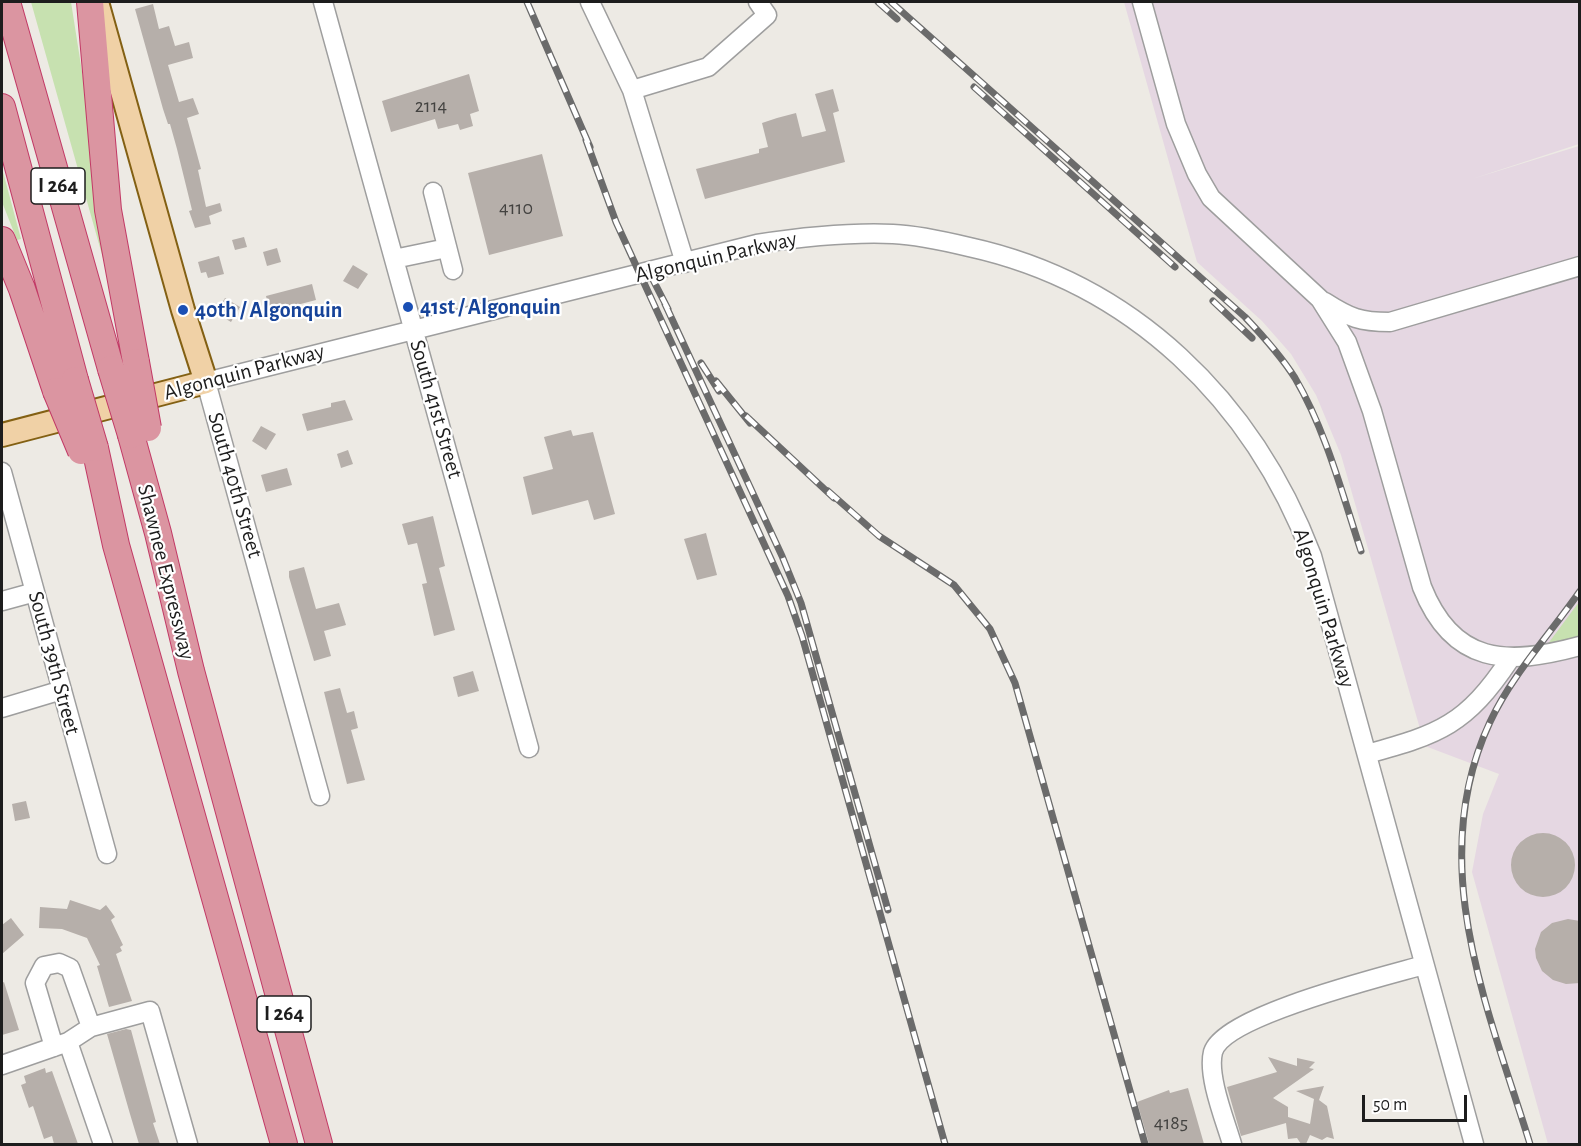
<!DOCTYPE html>
<style>
body{margin:0}
#map{position:relative;width:1581px;height:1146px;overflow:hidden;background:#edeae4;font-family:"Alegreya Sans",sans-serif}
canvas{display:block}
.frame{position:absolute;inset:0;border:3px solid #1d1d1d;pointer-events:none}
.scale{position:absolute;left:1362px;top:1095px;width:105px;height:27px;box-sizing:border-box;border:3px solid #1d1d1d;border-top:0;padding-left:8px;font-size:18px;line-height:21px;white-space:nowrap;color:#1d1d1d;-webkit-text-stroke:4px #fff;paint-order:stroke}
</style>
<div id="map">
<canvas width="1581" height="1146"></canvas>
<div class="frame"></div>
<div class="scale">50 m</div>
</div>
<script>
const g = document.querySelector('canvas').getContext('2d');
g.lineJoin = 'round';
function fillPath(path, color) { g.fillStyle = color; g.fill(path, 'evenodd'); }
function strokePath(path, color, width, dash) { g.strokeStyle = color; g.lineWidth = width; g.lineCap = dash ? 'butt' : 'round'; g.setLineDash(dash || []); g.stroke(path); }
function drawText(font, color, halo, rows, align = 'center') {
  g.font = font + ' "Alegreya Sans",sans-serif'; g.lineWidth = 4.5; g.setLineDash([]); g.textBaseline = 'middle'; g.strokeStyle = halo; g.fillStyle = color; for (const [text, x, y, turn = 0] of rows) {
    g.save(); g.translate(x, y); g.rotate((+turn || 0) * Math.PI / 180); g.textAlign = isNaN(turn) ? turn : align; if (halo) g.strokeText(text, 0, 0); g.fillText(text, 0, 0); g.restore();
  }
}
const industrial = new Path2D(`
 M1124,2H1579V144L1472,179L1579,146V1144H1548L1472,872L1483,814L1499,774L1425,746L1341,455L1316,395L1291,354L1262,321L1197,262Z`);
const grass = new Path2D(`
 M31,2H71L122,326Z
 M2,168L21,239L17,240L2,202Z
 M1579,602V636L1547,645Z`);
const building = new Path2D(`
 M153,4L159,29L169,26L175,46L189,42L193,58L168,65L179,102L193,98L199,114L187,118L201,169L198,170L206,207L220,203L222,211L209,216L211,224L195,228L189,211L192,210L177,149L170,124H168L163,109L135,9Z
 M469,74L479,111L470,114L473,126L460,130L458,124L438,129L435,119L391,132L382,101Z
 M833,89L839,111L833,113L845,162L705,199L696,169L759,153V149L768,147L762,123L777,118L796,113L802,137L826,131L815,94Z
 M542,154L563,236L489,255L468,173Z
 M244,237L247,247L235,250L232,240Z
 M277,248L281,262L267,266L263,252Z
 M219,256L224,274L208,278L206,272L201,273L198,262Z
 M353,265L368,274L358,289L343,281Z
 M312,284L316,300L270,312L266,296Z
 M225,298L240,307L231,322L216,313Z
 M345,400L353,420L307,431L302,414L331,407V403Z
 M261,426L276,434L266,450L252,441Z
 M571,430L573,436L593,432L615,514L594,520L588,500L532,515L523,477L553,469L544,437Z
 M348,450L353,464L341,468L337,454Z
 M287,468L292,485L266,492L261,475Z
 M433,516L445,566L439,568L455,630L434,636L422,584L427,583L417,543L408,545L402,524Z
 M706,533L717,575L697,580L684,539Z
 M304,567L316,609L339,603L346,625L324,631L331,656L314,661L289,577V571Z
 M473,671L479,691L458,697L453,677Z
 M340,688L347,713L354,711L358,728L351,730L365,780L347,784L324,692Z
 M26,801L30,818L15,821L12,804Z
 M1511 865a32 32 0 1 1 64 0a32 32 0 1 1-64 0Z
 M70,900L100,910L106,905L115,917L111,920L123,945L120,947L122,951L116,954L132,1001L109,1007L97,966L100,965L87,938L62,929L39,928L40,907L67,909Z
 M11,918L24,935L2,954V925Z
 M1568,919L1580,921V983L1566,984L1553,980L1542,971L1536,958L1535,949L1541,932L1552,923Z
 M4,982L19,1030L2,1035V983Z
 M126,1029L131,1030L156,1122L153,1123L160,1144H139L130,1114L107,1034Z
 M1268,1057L1297,1066V1058L1315,1062L1309,1068L1314,1069L1273,1098L1288,1107V1117L1310,1124L1314,1099L1296,1091L1324,1086L1319,1100L1327,1106L1334,1139L1327,1137L1322,1140L1310,1135L1306,1144H1301L1297,1138L1288,1139L1286,1123L1241,1136L1227,1087L1277,1072Z
 M45,1068L46,1073L52,1071L78,1144H54L52,1136L44,1139L33,1106L29,1108L21,1085L26,1083L24,1076Z
 M1188,1088L1204,1144H1149L1137,1102L1169,1090L1170,1093Z`);
const minor = new Path2D(`
 M323,2L529,748
 M590,2L632,90
 M1142,2L1176,124L1197,174L1211,198L1320,299L1347,342L1372,411L1422,587C1453,665 1507,666 1580,646
 M433,192L453,270
 M394,259L447,248
 M685,263L632,90L708,67L767,15L758,2
 M1325,302C1350,318 1360,322 1390,322L1580,266
 M2,472L107,854
 M2,601L35,592
 M2,708L62,690
 M1367,754C1440,734 1466,725 1510,659
 M320,796L206,382L757,244C802,237 847,232 893,234C918,235 944,241 969,247C1133,283 1253,401 1312,556L1474,1144
 M68,1042L103,1144
 M54,1047L35,983L44,966L59,963L70,968L91,1027
 M2,1065L68,1042L91,1027L150,1011L188,1144
 M1232,1144C1225,1120 1207,1076 1213,1052C1224,1015 1386,976 1424,965`);
const major = new Path2D(`
 M2,435L206,382L183,310L97,2`);
const highway = new Path2D(`
 M7,2L111,369
 M90,2L108,210L136,362
 M2,107L75,380
 M2,240L22,289L56,391
 M131,435L158,533L191,671L319,1144
 M95,448L116,545L284,1144`);
const rail = new Path2D(`
 M527,2L590,147
 M878,2L897,19
 M891,2L1245,317C1263,336 1281,356 1295,378C1326,431 1342,493 1361,551
 M974,87L1175,267
 M586,140L616,222L788,596L802,636L945,1144
 M649,272L668,309
 M1213,301L1252,338
 M665,304L782,556L801,603L888,910
 M701,363L719,391
 M716,381L750,423
 M746,416L834,498
 M828,491L879,536L954,585L990,629L1015,683L1145,1144
 M1530,1144C1488,1008 1424,863 1490,722C1512,675 1550,634 1580,591`);
const highwayBridge = new Path2D(`
 M136,362L148,428
 M111,369L131,435
 M75,380L95,448
 M56,391L81,451`);
const markers = [
 [408,307,6,"#1a4fb4"],
 [183,310,6,"#1a4fb4"]
];
const numberNames = [
 ["2114",431,106],
 ["4110",516,208],
 ["4185",1171,1123]
];
const shields = [
 [58,186,54],
 [284,1014,54]
];
const shieldNames = [
 ["I 264",58,186],
 ["I 264",284,1014]
];
const streetNames = [
 ["Algonquin Parkway",716,257,-13],
 ["Algonquin Parkway",244,372,-15],
 ["South 41st Street",436,409,74],
 ["South 40th Street",235,485,74],
 ["Shawnee Expressway",166,572,76],
 ["Algonquin Parkway",1324,608,73],
 ["South 39th Street",54,663,75]
];
const transitNames = [
 ["41st / Algonquin",420,307],
 ["40th / Algonquin",195,310]
];
fillPath(industrial, '#e5d7e2');
fillPath(grass, '#c7e1b0');
fillPath(building, '#b6afaa');
strokePath(minor, '#9e9e9e', 21);
strokePath(major, '#836013', 26);
strokePath(highway, '#c23a66', 28);
strokePath(minor, '#fff', 18);
strokePath(major, '#f0d1a6', 22);
strokePath(highway, '#db95a1', 26);
strokePath(rail, '#6b6b6b', 7);
strokePath(rail, '#fff', 4.5, [14]);
strokePath(highwayBridge, '#c23a66', 28, []);
strokePath(highwayBridge, '#db95a1', 26);
for (const [x, y, r, color] of markers) { const dot = new Path2D(); dot.arc(x, y, r, 0, 2 * Math.PI); g.fillStyle = color; g.fill(dot); strokePath(dot, '#fff', 2); }
drawText('20px', '#434240', null, numberNames);
for (const [x, y, w] of shields) { const box = new Path2D(); box.roundRect(x - w / 2, y - 18, w, 36, 4.5); g.fillStyle = '#fff'; g.fill(box); strokePath(box, '#1d1d1d', 1.5); }
drawText('bold 21px', '#1d1d1d', null, shieldNames);
drawText('22px', '#1d1d1d', '#fff', streetNames);
drawText('bold 22px', '#164399', '#fff', transitNames, 'left');
</script>
